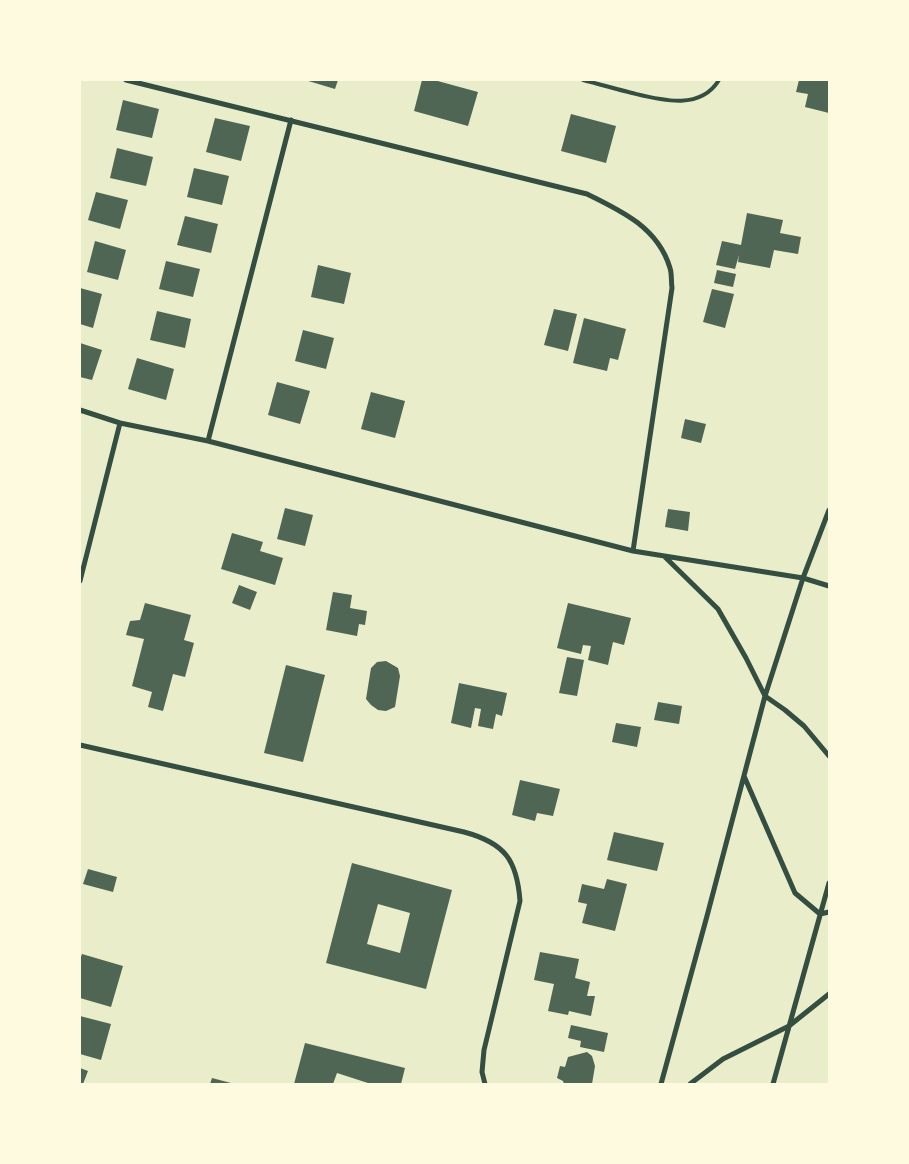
<!DOCTYPE html>
<style>
body{margin:0}
#map{position:relative;width:909px;height:1164px;overflow:hidden;background:#e9edc9;font-family:"Work Sans",sans-serif}
canvas{display:block}
.frame{position:absolute;inset:0;border:81px solid #fefae0;pointer-events:none}
</style>
<div id="map">
<canvas width="909" height="1164"></canvas>
<div class="frame"></div>
</div>
<script>
const g = document.querySelector('canvas').getContext('2d');
g.lineJoin = 'round';
function fillPath(path, color) { g.fillStyle = color; g.fill(path, 'evenodd'); }
function strokePath(path, color, width, dash) { g.strokeStyle = color; g.lineWidth = width; g.lineCap = dash ? 'butt' : 'round'; g.setLineDash(dash || []); g.stroke(path); }
const building = new Path2D(`
 M305,80H338L335,89Z
 M422,80H434L478,92L468,126L414,111Z
 M799,80H829V113L805,107L808,94L796,92Z
 M123,100L159,109L152,138L116,130Z
 M571,114L616,126L606,163L561,151Z
 M215,118L250,126L241,161L206,152Z
 M117,148L153,157L146,186L110,178Z
 M194,168L229,176L222,205L187,197Z
 M96,192L128,200L120,229L88,220Z
 M747,213L783,220L780,233L801,237L798,254L774,250L770,268L738,262L739,255L735,269L716,265L722,241L741,245Z
 M185,216L218,224L211,253L177,245Z
 M95,241L126,250L118,280L87,272Z
 M166,261L200,269L193,297L159,289Z
 M318,265L351,273L344,304L311,297Z
 M717,270L736,274L733,287L714,283Z
 M80,288L102,294L93,328L80,324Z
 M712,289L734,294L725,328L703,322Z
 M554,309L577,314L568,351L544,345Z
 M157,311L191,319L185,348L150,340Z
 M584,318L626,329L618,360L610,358L607,371L573,363Z
 M303,330L334,338L326,369L295,361Z
 M80,343L102,350L92,380L80,377Z
 M137,358L174,369L166,400L128,389Z
 M277,382L310,391L300,424L268,415Z
 M371,392L405,401L395,438L361,429Z
 M685,419L706,424L701,443L681,438Z
 M285,508L313,515L305,546L277,539Z
 M668,509L690,512L688,531L665,527Z
 M232,533L263,542L260,551L283,558L275,585L221,569Z
 M239,585L257,592L250,610L232,603Z
 M333,592L352,595L350,608L367,611L365,625L359,624L357,636L326,630Z
 M145,603L191,615L184,640L194,643L185,677L173,674L163,711L148,707L152,692L132,686L144,639L126,635L130,621L140,620Z
 M568,603L631,618L624,645L613,642L608,665L588,660L591,646L583,645L581,654L557,648Z
 M567,657L584,660L577,696L559,693Z
 M386,661L398,668L400,676L395,707L386,711L378,710L371,705L366,699L371,668L377,662Z
 M286,665L325,675L303,762L264,753Z
 M459,683L507,693L502,716L496,714L493,729L478,726L481,709L475,708L471,728L451,723Z
 M658,702L682,706L679,724L654,720Z
 M616,723L641,727L637,747L612,742Z
 M520,780L560,789L553,816L537,813L535,821L512,815Z
 M614,832L664,843L657,871L607,860Z
 M352,863L452,890L426,989L326,963ZM378,904L410,913L400,953L367,944Z
 M88,869L117,877L113,892L83,884Z
 M607,879L627,884L615,931L582,923L587,904L578,902L582,884L604,889Z
 M540,952L579,959L575,978L590,982L587,996H595L591,1016L569,1011L568,1015L548,1011L554,984L534,980Z
 M82,954L123,966L111,1007L80,998V959Z
 M80,1016L111,1024L101,1060L80,1054Z
 M571,1025L608,1033L604,1052L580,1047L581,1041L568,1038Z
 M305,1043L405,1068L401,1084H371L337,1073L333,1084H294Z
 M587,1052L592,1056L595,1066L592,1084H564L563,1081L557,1078L560,1066L565,1067L568,1057Z
 M80,1068L88,1071L83,1084H80Z
 M212,1078L231,1083V1084H210Z`);
const service = new Path2D(`
 M583,80C599,84 616,89 632,93C661,100 700,111 719,80`);
const minor = new Path2D(`
 M126,80L587,194C622,211 658,228 670,268C672,274 671,281 672,288L633,551
 M80,410L120,423L208,441L633,551L803,578L829,586
 M208,441L291,120
 M665,557L718,609L746,658L765,696L785,710L804,726L829,756
 M80,581L120,423
 M80,745L464,832C505,843 517,860 520,901L484,1050L482,1072L485,1084
 M744,776L795,893L820,914L829,912
 M661,1084L707,916L765,696L803,578L829,510
 M690,1084L723,1059L789,1026L829,994
 M773,1084L829,883`);
fillPath(building, '#4f6655');
strokePath(service, '#344e41', 4);
strokePath(minor, '#344e41', 5);
</script>
